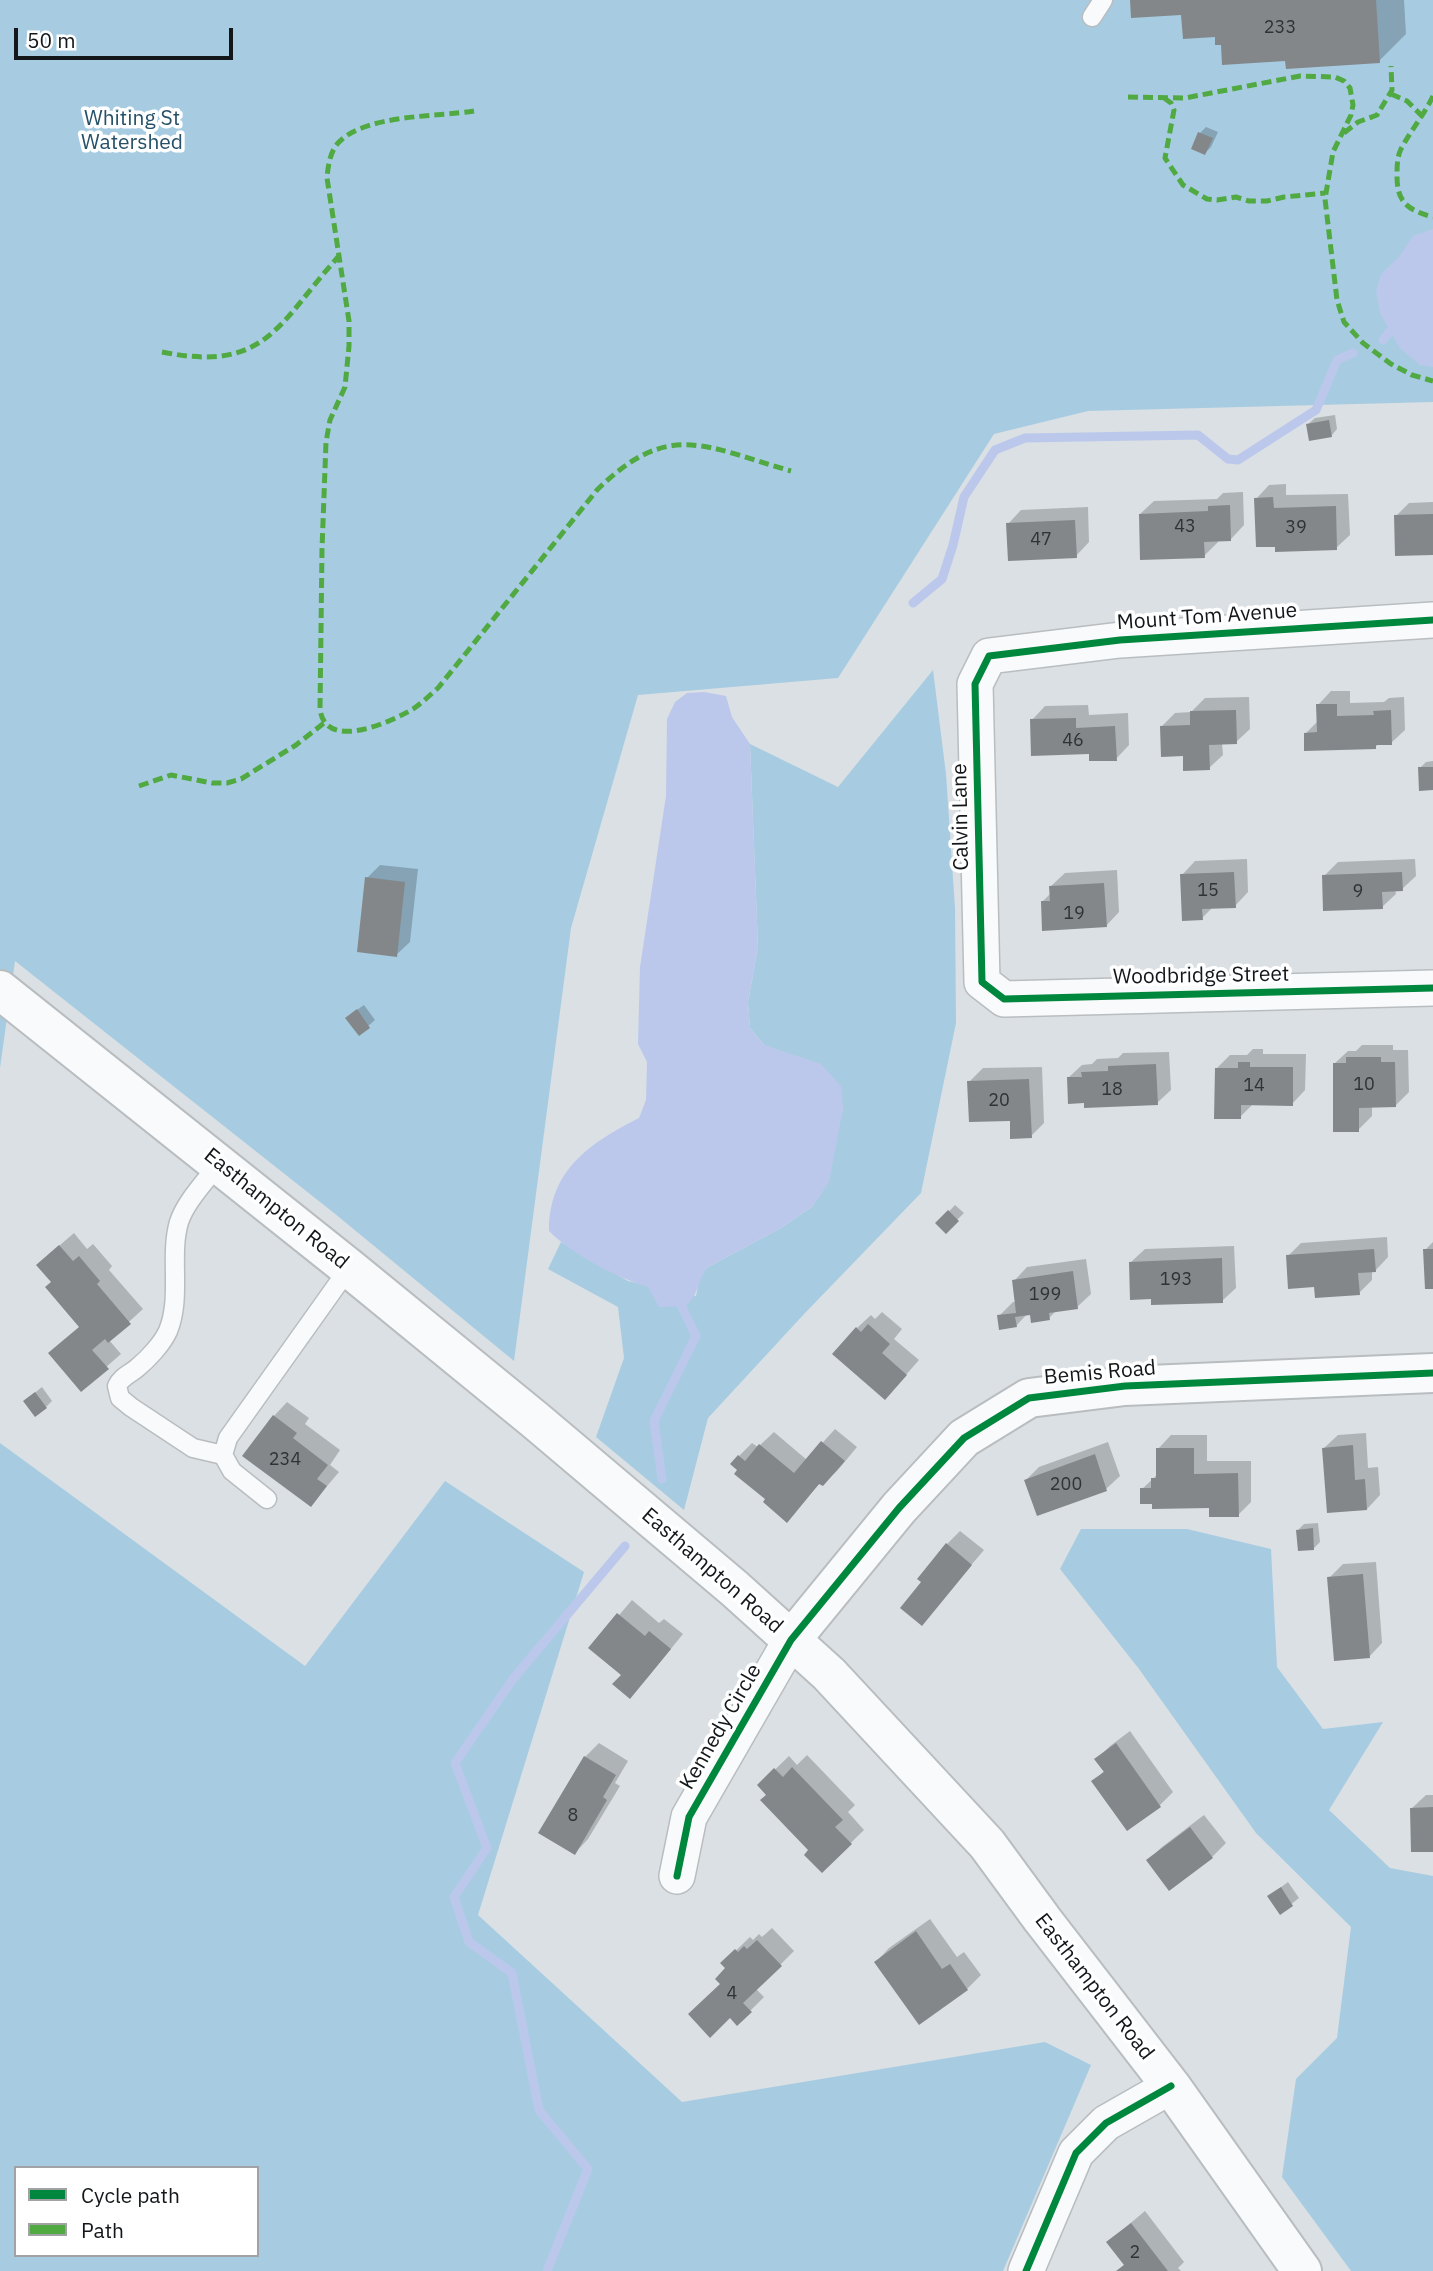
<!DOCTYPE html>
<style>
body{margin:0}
#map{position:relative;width:1433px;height:2271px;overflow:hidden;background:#dae0e4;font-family:"IBM Plex Sans",sans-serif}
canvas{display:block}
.legend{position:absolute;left:14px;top:2166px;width:245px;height:91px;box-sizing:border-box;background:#fff;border:2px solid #a1a2a3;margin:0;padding:9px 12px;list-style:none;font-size:21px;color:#131719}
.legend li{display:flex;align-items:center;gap:14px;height:35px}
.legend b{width:35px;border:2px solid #a1a2a3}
.scale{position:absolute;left:14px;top:28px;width:219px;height:32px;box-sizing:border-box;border:4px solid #131719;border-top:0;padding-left:9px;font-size:21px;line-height:24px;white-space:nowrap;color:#131719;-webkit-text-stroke:5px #fff;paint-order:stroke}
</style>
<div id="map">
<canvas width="1433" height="2271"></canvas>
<ul class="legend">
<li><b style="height:9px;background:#00873e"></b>Cycle path</li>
<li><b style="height:9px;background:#51a942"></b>Path</li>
</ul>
<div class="scale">50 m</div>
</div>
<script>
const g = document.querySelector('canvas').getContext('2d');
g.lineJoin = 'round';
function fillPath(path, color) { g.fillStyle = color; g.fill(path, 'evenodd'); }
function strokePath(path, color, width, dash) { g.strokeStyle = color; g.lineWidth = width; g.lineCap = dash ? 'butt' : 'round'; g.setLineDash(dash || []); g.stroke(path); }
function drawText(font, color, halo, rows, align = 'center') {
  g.font = font + ' "IBM Plex Sans",sans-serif'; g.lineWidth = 7; g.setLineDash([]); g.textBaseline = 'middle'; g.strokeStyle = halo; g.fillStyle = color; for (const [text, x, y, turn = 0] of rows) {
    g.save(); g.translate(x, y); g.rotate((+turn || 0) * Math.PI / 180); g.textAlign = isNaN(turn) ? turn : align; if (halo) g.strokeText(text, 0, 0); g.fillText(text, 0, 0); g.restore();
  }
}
const green = new Path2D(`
 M0,0H1433V402L1088,411L994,434L838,678L638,695L571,928L514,1361L334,1213L15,961L0,1068Z
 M933,670L946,774L955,908L956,1023L921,1193L805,1313L708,1418L684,1510L596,1437L624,1358L618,1307L548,1269L561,1242L628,1281L696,1296L700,1276L708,1267L781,1228L813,1206L835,1143L843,1108L792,1056L764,1045L750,1028L748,1002L758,947L750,744L838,787Z
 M0,1443L305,1666L445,1481L584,1572L478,1915L682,2102L1045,2042L1091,2065L1003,2271H0ZM16,2168H257V2255H16Z
 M1081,1529H1187L1271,1549L1277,1667L1323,1729L1383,1722L1329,1810L1390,1868L1433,1876V2271H1351L1282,2177L1296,2079L1337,2038L1351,1927L1256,1833L1139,1669L1060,1569Z`);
const water = new Path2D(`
 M1433,229V367L1420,365L1400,348L1380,313L1376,291L1381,274L1399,257L1413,236Z
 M704,692L726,696L732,717L750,744L758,947L748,1002L750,1028L764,1045L821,1064L841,1086L843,1108L829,1182L813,1206L781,1228L708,1267C696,1282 701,1291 686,1306L659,1307L648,1287C616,1277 573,1255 549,1231C549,1170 590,1143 639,1118L646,1100L647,1062L638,1044L640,967L666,796L667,719L675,702L687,693Z`);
const shadow = new Path2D(`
 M1132,0H1404L1406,34L1379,61L1287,59L1223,43L1216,36L1183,13Z
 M1206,127L1218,132L1211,147L1205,153L1200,133Z
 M1335,415L1337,429L1331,436L1308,424L1315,418Z
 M1286,484V495L1348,494L1350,535L1336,548L1256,499L1269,485Z
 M1243,492L1244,525L1231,539H1218V542L1204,556L1140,514L1154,501L1217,499L1223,493Z
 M1433,502V553L1396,516L1409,503Z
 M1088,507L1089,542L1076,556L1008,524L1021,510Z
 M1331,691H1350V703L1384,702L1389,698L1404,697L1405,730L1391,743L1379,744L1375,747L1305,734L1318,721V705Z
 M1249,697L1250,729L1236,742L1222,743L1223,755L1209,768L1185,754L1162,726L1175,713L1191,712L1205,698Z
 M1088,705L1089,715L1128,713L1129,745L1116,759L1091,752L1032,720L1045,706Z
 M1433,761V788L1420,768L1426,762Z
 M1247,859L1248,892L1235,906L1213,907L1202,918L1182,875L1195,861Z
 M1415,859L1416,876L1402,889L1395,890L1396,894L1382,907L1324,876L1338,862Z
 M380,865L418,869L410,942L396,955L367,878Z
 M1117,870L1119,912L1106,926L1042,902L1051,893V886L1065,873Z
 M364,1005L375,1020L359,1034L354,1012Z
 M1362,1045H1393V1050H1408L1409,1092L1395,1106H1372V1116L1358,1130L1334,1064L1348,1051H1356Z
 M1253,1049H1263V1054H1306L1305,1090L1292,1104L1254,1103L1240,1117L1217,1068L1230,1055H1247Z
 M1169,1052L1171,1090L1157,1103L1068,1078L1082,1065L1092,1064L1097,1059L1118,1058L1123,1053Z
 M1042,1067L1044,1123L1031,1136L969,1082L983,1068Z
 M955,1205L964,1213L946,1231L938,1223Z
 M74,1233L87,1249L93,1244L112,1266L109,1270L143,1309L109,1340L121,1354L81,1389L80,1326L53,1282L52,1252Z
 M1387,1237L1388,1257L1375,1271H1372V1280L1359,1293L1316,1286L1288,1256L1301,1243Z
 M1433,1242V1287L1425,1250Z
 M1234,1246L1236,1288L1222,1301L1153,1297L1131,1262L1145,1249Z
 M1086,1259L1091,1294L1077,1307L1057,1310L1049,1318L1028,1313L1016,1326L999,1316L1013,1302H1017L1014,1281L1027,1267Z
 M882,1312L902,1329L894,1339L919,1360L898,1384L857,1328L871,1315L875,1319Z
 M42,1387L52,1401L46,1407L32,1395Z
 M287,1402L309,1418L305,1424L340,1450L330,1465L339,1472L311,1505L274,1416Z
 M835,1429L857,1447L837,1471L823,1484L821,1482L787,1520L767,1499L739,1456L752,1443L758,1447L774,1432L807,1460Z
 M1366,1433L1368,1468L1378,1467L1380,1495L1367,1509L1324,1448L1338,1435Z
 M1171,1435H1207V1461H1251V1502L1238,1515L1142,1489L1157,1475L1158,1449Z
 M1108,1442L1120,1476L1106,1489L1026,1480L1039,1467Z
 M1318,1523L1320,1542L1314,1548L1298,1530L1304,1524Z
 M960,1531L984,1550L922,1623L924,1582L947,1544Z
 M1376,1562L1382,1643L1369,1657L1329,1578L1343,1564Z
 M632,1600L659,1623L664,1619L683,1634L643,1683L623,1675L591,1648Z
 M1130,1731L1173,1792L1160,1805L1128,1829L1094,1781L1105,1770L1097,1759L1110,1746Z
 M599,1743L628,1761L615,1783L620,1786L588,1839L575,1853L585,1757Z
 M807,1755L855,1805L848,1812L864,1830L822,1871L810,1850L759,1785L789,1756L797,1765Z
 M1426,1795H1433V1850L1412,1808Z
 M1204,1815L1226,1843L1212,1857L1169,1889L1148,1860L1162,1847Z
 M1288,1882L1299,1898L1280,1913L1269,1896Z
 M930,1919L957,1957L964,1952L981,1975L967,1989L919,2023L876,1962L889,1948Z
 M772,1928L794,1951L756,1989L764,1997L750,2011L722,1984L727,1968L723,1963L750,1937L753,1940L759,1934L762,1937Z
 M1145,2211L1184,2262L1178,2268L1181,2271H1117L1125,2264L1108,2242Z`);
const stream = new Path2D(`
 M1383,340L1397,322
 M913,603L942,579L953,545L964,497L995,450L1025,438L1198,435L1228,459L1238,460L1316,410L1337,360L1353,353
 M662,1479L654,1421L696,1336L677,1297
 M547,2271L588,2169L539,2110L512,1973L469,1942L454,1897L487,1848L455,1763L513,1679L625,1546`);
const building = new Path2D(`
 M1130,0H1376L1380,63L1286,69L1285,61L1222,65L1221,45H1215V37L1183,39L1181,15L1131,18Z
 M1198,132L1213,138L1205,155L1191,149Z
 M1329,420L1332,437L1309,441L1306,424Z
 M1273,497L1274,508L1336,506L1337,550L1275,552V547H1256L1254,498Z
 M1230,505L1231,541L1204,542L1205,558L1140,560L1139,514L1208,511V506Z
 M1433,514V555L1395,556L1394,515Z
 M1075,520L1077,558L1008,561L1006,523Z
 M1316,704H1337V716L1374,715L1373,711L1391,710L1392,745H1376V749L1304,751V733L1317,732Z
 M1236,710L1237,744L1209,745L1210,770L1183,771V756L1161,757L1160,726L1190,725V711Z
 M1076,718V728L1115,726L1117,761H1089V754L1031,756L1030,719Z
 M1418,767H1433V790L1419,791Z
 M1234,872L1236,908L1202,909L1203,920L1182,921L1180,874Z
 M1402,872L1403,891L1382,892L1383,909L1323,911L1322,875Z
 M365,877L405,882L397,957L357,952Z
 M1104,883L1107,927L1042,931L1041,901H1050L1049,886Z
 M357,1009L370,1028L359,1036L345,1018Z
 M1346,1057H1381V1062H1395L1396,1107L1359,1108V1132H1333V1063H1346Z
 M1238,1062H1250V1067H1293V1106L1241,1105V1119H1214L1215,1068H1238Z
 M1156,1064L1158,1105L1084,1108V1103L1068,1104L1067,1077H1082L1081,1072L1108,1071V1066Z
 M1029,1079L1032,1138L1010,1139V1121L969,1122L967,1081Z
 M948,1210L959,1221L946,1234L935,1223Z
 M59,1245L73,1261L79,1256L100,1281L97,1284L131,1324L108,1343L105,1339L92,1350L109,1369L81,1392L48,1353L79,1327L45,1287L51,1282L36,1265Z
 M1374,1249L1376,1272L1358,1273L1360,1295L1315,1298L1314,1287L1288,1289L1286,1255Z
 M1423,1249H1433V1289H1425Z
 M1222,1258L1223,1303L1151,1305V1299L1130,1300L1129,1262Z
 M1073,1271L1078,1309L1049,1313L1050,1320L1031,1323L1030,1315L1015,1317L1017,1327L999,1330L997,1315L1016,1313L1012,1280Z
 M868,1324L890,1344L882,1353L907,1375L885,1400L832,1354L856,1327L861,1332Z
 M35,1392L47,1408L35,1417L23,1401Z
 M273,1415L297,1433L293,1438L328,1465L317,1479L327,1486L311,1507L242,1456Z
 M821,1441L845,1461L823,1486L819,1484L787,1523L763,1502L765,1499L734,1474L737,1470L730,1464L738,1455L745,1461L759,1444L794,1473Z
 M1353,1445L1355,1480L1365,1479L1367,1510L1327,1513L1322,1448Z
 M1156,1448H1194V1474L1238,1473L1239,1517H1209V1508L1152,1509V1504H1140V1488H1151V1478H1156Z
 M1095,1454L1107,1491L1037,1516L1024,1480Z
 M1313,1528L1314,1550L1298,1551L1296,1530Z
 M946,1543L972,1565L922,1626L900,1608L921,1582L917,1579Z
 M1363,1574L1370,1658L1334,1661L1327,1577Z
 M617,1613L645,1636L649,1631L671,1649L630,1699L612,1684L621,1675L588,1648Z
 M1116,1743L1161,1807L1127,1831L1091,1781L1104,1772L1094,1759Z
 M584,1756L616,1775L603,1797L607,1800L575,1855L538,1833Z
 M792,1767L843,1820L835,1827L852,1844L822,1873L804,1855L808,1850L760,1800L766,1795L757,1785L774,1768L783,1777Z
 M1433,1807V1852H1411L1410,1808Z
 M1190,1827L1213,1858L1169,1891L1146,1860Z
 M1281,1887L1293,1906L1280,1915L1267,1896Z
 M916,1931L942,1969L950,1964L968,1990L919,2025L874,1962Z
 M757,1940L782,1966L743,2003L752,2012L737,2026L730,2018L710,2038L688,2014L720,1984L715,1979L725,1968L720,1963L735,1949L738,1952L744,1946L747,1949Z
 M1131,2223L1168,2271H1116L1124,2265L1106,2242Z`);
const service = new Path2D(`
 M1092,17L1103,0
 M219,1163C206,1181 186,1201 179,1222C169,1256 182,1297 168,1331C162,1344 148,1359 137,1368C129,1375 122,1376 117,1386L120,1398L131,1407L193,1448L223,1455
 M267,1499L232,1471L223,1455L228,1438L349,1268`);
const minor = new Path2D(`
 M1433,620L1120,640L989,656L975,684L982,982L1004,999L1433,988
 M677,1876L689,1817L791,1640
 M1026,2271L1076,2153L1106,2123L1171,2086`);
const tertiary = new Path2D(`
 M791,1640L899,1508L964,1438L1029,1398L1125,1386L1433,1373`);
const primary = new Path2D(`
 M0,990L349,1268L535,1420L735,1589L829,1674L987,1844L1042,1919L1171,2086L1302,2271`);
const quiet = new Path2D(`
 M1391,94L1407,101L1423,117
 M1433,96C1424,115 1411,130 1401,149C1397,157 1397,167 1397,176C1397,203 1408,210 1433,217
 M1128,97L1185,98L1300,76L1335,77L1344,81L1350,88L1353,105L1351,115L1333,152L1325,199L1337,300L1344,322L1363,343L1391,364L1412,375L1433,381
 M1164,98L1171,103L1174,110L1165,158L1183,185L1207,199L1217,200L1236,197L1249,201H1267L1284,197L1325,193
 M474,111C437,117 365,114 338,143C330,152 328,166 327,178L349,321V346L345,387L330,420L326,442L322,549L320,709C325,752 391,722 413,709C422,703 430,695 438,688L597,490C669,419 706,447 791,471
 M1344,133L1358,122L1377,115L1392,90L1391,66
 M162,352C266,373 278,324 338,257
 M139,786L171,775L212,783H227L241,779L296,745L324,723`);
const cycleway = new Path2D(`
 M1433,620L1120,640L989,656L975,684L982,982L1004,999L1433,988
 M677,1876L689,1817L791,1640L899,1508L964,1438L1029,1398L1125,1386L1433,1373
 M1026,2271L1076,2153L1106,2123L1171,2086`);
const numberNames = [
 ["233",1280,28],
 ["43",1185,527],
 ["39",1296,528],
 ["47",1041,540],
 ["46",1073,741],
 ["15",1208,891],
 ["9",1358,892],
 ["19",1074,914],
 ["10",1364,1085],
 ["14",1254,1086],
 ["18",1112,1090],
 ["20",999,1101],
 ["193",1176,1280],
 ["199",1045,1295],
 ["234",285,1460],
 ["200",1066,1485],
 ["8",573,1816],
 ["4",732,1994],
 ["2",1135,2253]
];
const parkNames = [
 ["Whiting St",132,119],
 ["Watershed",132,143]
];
const streetNames = [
 ["Mount Tom Avenue",1207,617,-4],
 ["Calvin Lane",961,817,-91],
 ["Woodbridge Street",1201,976,-1],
 ["Easthampton Road",276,1209,39],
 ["Bemis Road",1100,1373,-5],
 ["Easthampton Road",712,1571,41],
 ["Kennedy Circle",721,1727,-60],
 ["Easthampton Road",1094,1987,52]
];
fillPath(green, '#a7cce1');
fillPath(water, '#bbc8ec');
fillPath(shadow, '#0003');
strokePath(stream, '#bbc8ec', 9);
fillPath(building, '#838789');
strokePath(service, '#b9bdc0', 21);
strokePath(minor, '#b9bdc0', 38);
strokePath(tertiary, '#b9bdc0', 42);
strokePath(primary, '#b9bdc0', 42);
strokePath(service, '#f9fafb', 18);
strokePath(minor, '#f9fafb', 35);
strokePath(tertiary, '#f9fafb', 38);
strokePath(primary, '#f9fafb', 38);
strokePath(quiet, '#51a942', 5, [10, 5]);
strokePath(cycleway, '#00873e', 7);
drawText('18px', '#2f3335', null, numberNames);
drawText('21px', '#265168', '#fff', parkNames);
drawText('21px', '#131719', '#fff', streetNames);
</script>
